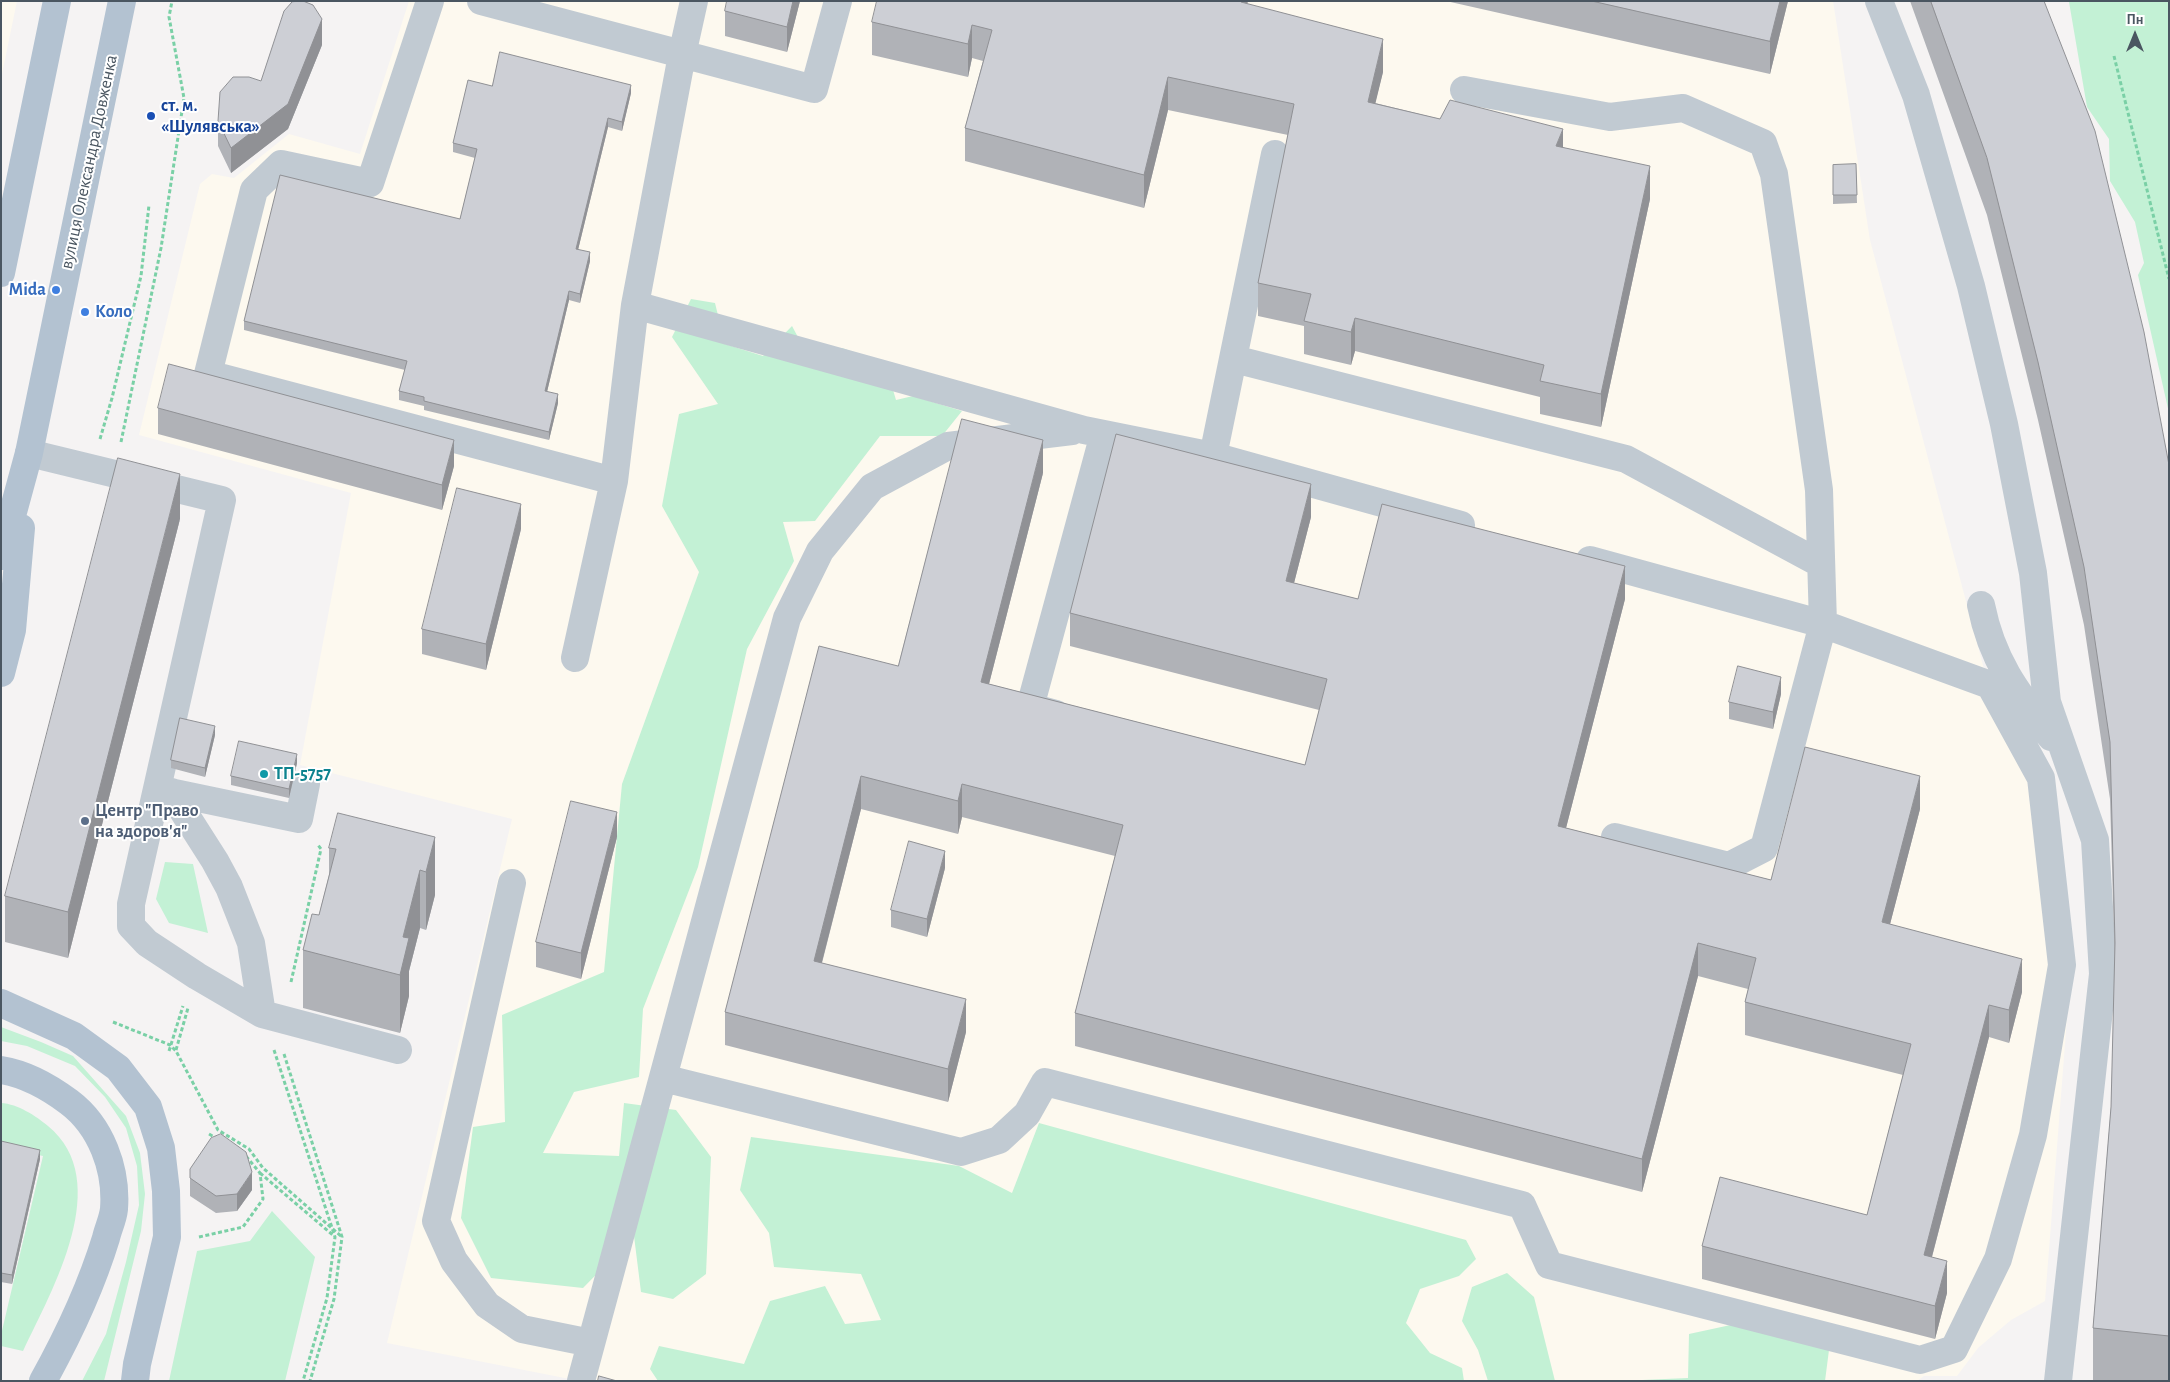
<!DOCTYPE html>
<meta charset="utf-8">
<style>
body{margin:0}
#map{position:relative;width:2170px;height:1382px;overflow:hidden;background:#f5f3f3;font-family:"Alegreya Sans",sans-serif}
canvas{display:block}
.frame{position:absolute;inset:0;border:2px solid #4a5661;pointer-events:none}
.north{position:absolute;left:2110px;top:10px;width:50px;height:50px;-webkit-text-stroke:4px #fff;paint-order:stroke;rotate:0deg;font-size:14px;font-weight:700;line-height:20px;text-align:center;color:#4a5661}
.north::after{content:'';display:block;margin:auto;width:18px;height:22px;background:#4a5661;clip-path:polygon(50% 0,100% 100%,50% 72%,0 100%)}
</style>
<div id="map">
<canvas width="2170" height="1382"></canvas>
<div class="frame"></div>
<div class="north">Пн</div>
</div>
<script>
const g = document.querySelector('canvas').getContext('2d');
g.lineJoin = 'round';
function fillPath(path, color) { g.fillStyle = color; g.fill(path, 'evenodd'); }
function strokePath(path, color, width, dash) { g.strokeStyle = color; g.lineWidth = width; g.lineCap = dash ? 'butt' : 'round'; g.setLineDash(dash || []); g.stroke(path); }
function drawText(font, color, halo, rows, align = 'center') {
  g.font = font + ' "Alegreya Sans",sans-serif'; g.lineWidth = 4; g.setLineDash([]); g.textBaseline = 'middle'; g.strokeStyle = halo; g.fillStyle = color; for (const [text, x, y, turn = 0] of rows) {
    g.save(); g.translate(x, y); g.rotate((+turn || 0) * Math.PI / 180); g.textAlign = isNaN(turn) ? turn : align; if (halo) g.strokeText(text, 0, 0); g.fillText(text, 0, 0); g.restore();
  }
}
const commercial = new Path2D(`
 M1,1H17L1,79Z
 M409,1H1833L1870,240L1984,669L2046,761L2071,967L2045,1301L2011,1320L1978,1348L1957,1376H1924L1917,1381H580L387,1343L512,819L300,765L351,493L139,435L200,184L212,174L234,178L289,134L360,154Z`);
const green = new Path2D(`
 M2081,1H2169V413L2138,275L2144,263L2135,222L2110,181L2109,139L2087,107L2069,2Z
 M691,299L715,303L725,344L763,356L792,326L814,367L842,348L885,363L896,400L913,396L962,411L942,436H880L815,521L783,522L794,561L747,649L698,867L643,1009L639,1077L574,1092L543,1153L619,1156L624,1103L676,1110L711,1157L706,1274L673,1299L641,1292L634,1236L583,1288L491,1278L461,1218L473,1127L505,1122L502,1015L604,972L622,784L699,572L662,506L679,414L718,404L672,337Z
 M165,862L193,864L208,933L169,923L156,899Z
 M1,1027L41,1042L73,1056L126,1116L140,1153L145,1194L141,1231L104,1381H82L106,1334L126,1262L139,1205L137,1166L126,1128L105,1097L75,1066L27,1046L1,1041Z
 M1,1103C18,1104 36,1116 48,1126C115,1181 52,1290 23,1351L1,1346V1335L43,1156L1,1147Z
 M1039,1123L1466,1240L1476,1259L1459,1276L1420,1289L1406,1323L1430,1353L1462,1368L1464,1381H658L650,1369L659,1346L744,1364L770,1301L825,1286L845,1324L881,1320L861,1274L774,1267L769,1233L740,1190L751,1137L959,1166L1012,1193Z
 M272,1211L315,1257L285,1381H169L197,1251L250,1241Z
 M1507,1273L1534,1297L1555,1381H1488L1478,1350L1462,1321L1472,1287Z
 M1786,1313L1829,1350L1825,1381H1619L1688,1378L1689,1334Z`);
const path = new Path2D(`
 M2114,56L2169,279
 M100,439L112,398L141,276L149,205
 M121,442L161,248L184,98L169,17L172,1
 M291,982L321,849L318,845
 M113,1022L170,1045L176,1051L218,1130L249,1149L263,1168L342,1237
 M176,1050L188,1008
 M274,1050L335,1237L327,1298L303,1381
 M169,1051L183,1006
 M284,1054L342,1237L334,1299L310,1381
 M209,1134L216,1138
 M260,1173L334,1236
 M199,1237L243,1227L263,1199L260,1173L245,1155`);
const minor = new Path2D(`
 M430,1L370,183L281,164L254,190L208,374L614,481
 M481,1L814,89L838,1
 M1879,1L1916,95L1971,286L2004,424L2033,573L2047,702L2095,840L2103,974L2058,1381
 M1464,90L1610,117L1683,108L1763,143L1774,174L1819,490L1823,624L1764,848L1729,866L1615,837
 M635,305L1084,430L1213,456L1461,525
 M1234,359L1626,459L1821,564
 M29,453L222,500L131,904V926L147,943L197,976L262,1014L398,1050
 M1213,456L1275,154
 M1981,605C1992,661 2017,693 2051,737
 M575,658L614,481L635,305L682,55L694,1
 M1056,714L1030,707L1104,434
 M160,790L299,819L306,784
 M171,792L215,861L229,887L251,943L262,1014
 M512,883L436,1221L454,1261L487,1305L522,1329L591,1343
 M663,1078L961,1152L999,1140L1027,1114L1045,1082L1522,1205L1549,1265L1920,1360L1954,1349L1998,1259L2033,1135L2062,965L2041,778L1990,685L1823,624L1590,560
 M581,1381L787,618L820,551L872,487L948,446L1072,431`);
const major = new Path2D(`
 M1,273L57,1
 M1,556L29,453L122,1
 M1,673L12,630L21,528
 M1,1003L74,1036L118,1068L148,1107L161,1148L166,1191L167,1237L137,1364L135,1381
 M1,1070C26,1074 49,1087 69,1102C101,1126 117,1169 114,1209C113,1219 108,1229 106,1238C91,1287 68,1336 43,1381`);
const wall = new Path2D(`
 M800,1L787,52L725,36V11Z
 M1446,1H1788L1770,74Z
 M1910,1H2044L2169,465V1381H2093V1328L2111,1107L2115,970L2110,799L2084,625L2038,420L1987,215Z
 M1248,4L1383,72L1375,103L1440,119L1563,147L1650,199L1601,427L1540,414V397L1355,351L1351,365L1304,354V326L1258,316V283L1288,135L1168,110L1144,208L965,161V128L983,61L972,58L968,77L872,55V22Z
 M322,45L288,129L231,173L218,146V121L261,81Z
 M492,86L631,93L622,131L608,127L578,250L590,261L580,303L569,300L547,392L558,403L549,440L424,410V406L399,400V391L405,370L244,330V321L460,219L475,158L453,152V143Z
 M1856,164L1857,203L1833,204V165Z
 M158,408L454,466L442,510L158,434Z
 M1043,473L989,684L1305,765L1319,710L1070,646V613L1311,517L1294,583L1358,599H1625L1566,828L1771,880L1920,809L1890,924L2022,992L2009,1043L1989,1037L1932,1257L1947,1293L1935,1339L1702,1279V1246L1867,1215L1903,1075L1745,1035V1002L1748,989L1698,976L1642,1192L1075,1046V1013L1115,856L962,817L958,834L861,809L822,963L966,1032L948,1102L725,1045V1012L898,666Z
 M180,519L68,958L5,942V896Z
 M521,529L486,670L422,654V629Z
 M1781,694L1773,729L1729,719V702Z
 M215,735L205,777L171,768V760Z
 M297,763L289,798L231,785V776Z
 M435,837V895L426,930L420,928L409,971V996L400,1033L303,1008V950L319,915L329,875V848Z
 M617,837L581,979L536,967V942Z
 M945,868L927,937L891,927V910Z
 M1,1141L40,1159L12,1284L1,1282Z
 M190,1169L252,1190L237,1211L216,1213L190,1196Z`);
const shadedWall = new Path2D(`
 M793,1H800L787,52V27Z
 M1241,1H1248L1241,35Z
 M1780,1H1788L1770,74V41Z
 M322,19V45L288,129L231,173V148Z
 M972,25V58L968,77V44Z
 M1383,39V72L1368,134V102Z
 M1168,77V110L1144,208V175Z
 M631,85V93L622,131V122Z
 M608,118V127L576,258V249Z
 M1563,129V162L1556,146Z
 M1650,166V199L1601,427V394Z
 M590,252V261L580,303V294Z
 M569,291V300L545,400V391Z
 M1355,318V351L1351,365V332Z
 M558,394V403L549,440V432Z
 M454,440V466L442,510V485Z
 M1043,440V473L981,715V682Z
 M180,474V519L68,958V912Z
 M1311,484V517L1286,614V581Z
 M521,504V529L486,670V644Z
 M1625,566V599L1558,859V826Z
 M1781,677V694L1773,729V712Z
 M215,726V735L205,777V768Z
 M297,754V763L289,798V789Z
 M861,776V809L814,993V961Z
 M1920,776V809L1882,955V922Z
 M962,784V817L958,834V801Z
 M617,812V837L581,979V953Z
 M435,837V895L426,930V872Z
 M945,851V868L927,937V919Z
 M420,870V928L409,971V996L400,1033V975L403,937Z
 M1698,943V976L1642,1192V1159Z
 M2022,959V992L2009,1043V1010Z
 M966,999V1032L948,1102V1069Z
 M1989,1005V1037L1924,1287V1255Z
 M40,1150V1159L12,1284V1275Z
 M252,1172V1190L237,1211V1194Z
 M1947,1261V1293L1935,1339V1306Z`);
const building = new Path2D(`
 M303,1L313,5L322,19L288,104L231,148L218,121L220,92L233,77H249L261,81L284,11L292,2Z
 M727,1H793L787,27L725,11Z
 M877,1H1241V2L1383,39L1368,102L1440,119L1450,100L1563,129L1556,146L1650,166L1601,394L1540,381L1544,365L1355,318L1351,332L1304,321L1311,294L1258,283L1294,104L1168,77L1144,175L965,128L992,30L972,25L968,44L872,22Z
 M1592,1H1780L1770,41Z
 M1931,1H2044L2095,131L2144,332L2169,465V1336L2093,1328L2111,1107L2115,943L2110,742L2084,567L2038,362L1987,158Z
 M500,52L631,85L622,122L608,118L576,249L590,252L580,294L569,291L545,391L558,394L549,432L424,401V397L399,391L407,361L244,321L280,175L460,219L477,149L453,143L468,80L492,86Z
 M1856,164L1857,195H1833V165Z
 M169,364L454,440L442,485L158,408Z
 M962,419L1043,440L981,682L1305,765L1327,679L1070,613L1116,434L1311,484L1286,581L1358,599L1382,504L1625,566L1558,826L1771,880L1805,747L1920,776L1882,922L2022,959L2009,1010L1989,1005L1924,1255L1947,1261L1935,1306L1702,1246L1720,1177L1867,1215L1911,1044L1745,1002L1756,958L1698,943L1642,1159L1075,1013L1123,825L962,784L958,801L861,776L814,961L966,999L948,1069L725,1012L819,646L898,666Z
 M118,458L180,474L68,912L5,896Z
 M457,488L521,504L486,644L422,629Z
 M1738,666L1781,677L1773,712L1729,702Z
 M180,718L215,726L205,768L171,760Z
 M239,741L297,754L289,789L231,776Z
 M571,801L617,812L581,953L536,942Z
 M338,813L435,837L426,872L420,870L403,937L409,938L400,975L303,950L312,914L319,915L336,849L329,848Z
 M909,841L945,851L927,919L891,910Z
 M221,1134L246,1152L252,1172L237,1194L216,1196L190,1178V1169L211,1138Z
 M1,1141L40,1150L12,1275L1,1273Z
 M599,1376L617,1381H598Z`);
const markers = [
 [151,116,5,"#1a4fb4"],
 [56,290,5,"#3f7fe0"],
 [85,312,5,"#3f7fe0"],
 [264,774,5,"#0f9aa8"],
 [85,821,5,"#5c6f8a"]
];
const transitNames = [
 ["ст. м.",161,106],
 ["«Шулявська»",161,127]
];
const streetNames = [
 ["вулиця Олександра Довженка",89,162,-78]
];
const shopNames = [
 ["Mida",46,290],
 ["Коло",95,312,"left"]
];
const cultureNames = [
 ["ТП-5757",274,774]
];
const serviceNames = [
 ["Центр \"Право",95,811],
 ["на здоров'я\"",95,832]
];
fillPath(commercial, '#fdf9ef');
fillPath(green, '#c3f1d5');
strokePath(path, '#7ad0a6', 3, [4, 2.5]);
strokePath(minor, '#c1cad2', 28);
strokePath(major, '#b3c2d1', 28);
fillPath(wall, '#b0b2b7');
fillPath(shadedWall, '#909195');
fillPath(building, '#cdcfd5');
strokePath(building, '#909195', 1);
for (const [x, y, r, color] of markers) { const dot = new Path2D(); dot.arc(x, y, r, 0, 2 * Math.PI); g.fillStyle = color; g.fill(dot); strokePath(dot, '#fff', 2); }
drawText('bold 18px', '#164399', '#fff', transitNames, 'left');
drawText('18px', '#4a5661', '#fff', streetNames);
drawText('bold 18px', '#366cbe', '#fff', shopNames, 'right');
drawText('bold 18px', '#0d838f', '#fff', cultureNames, 'left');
drawText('bold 18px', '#4e5e75', '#fff', serviceNames, 'left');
</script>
